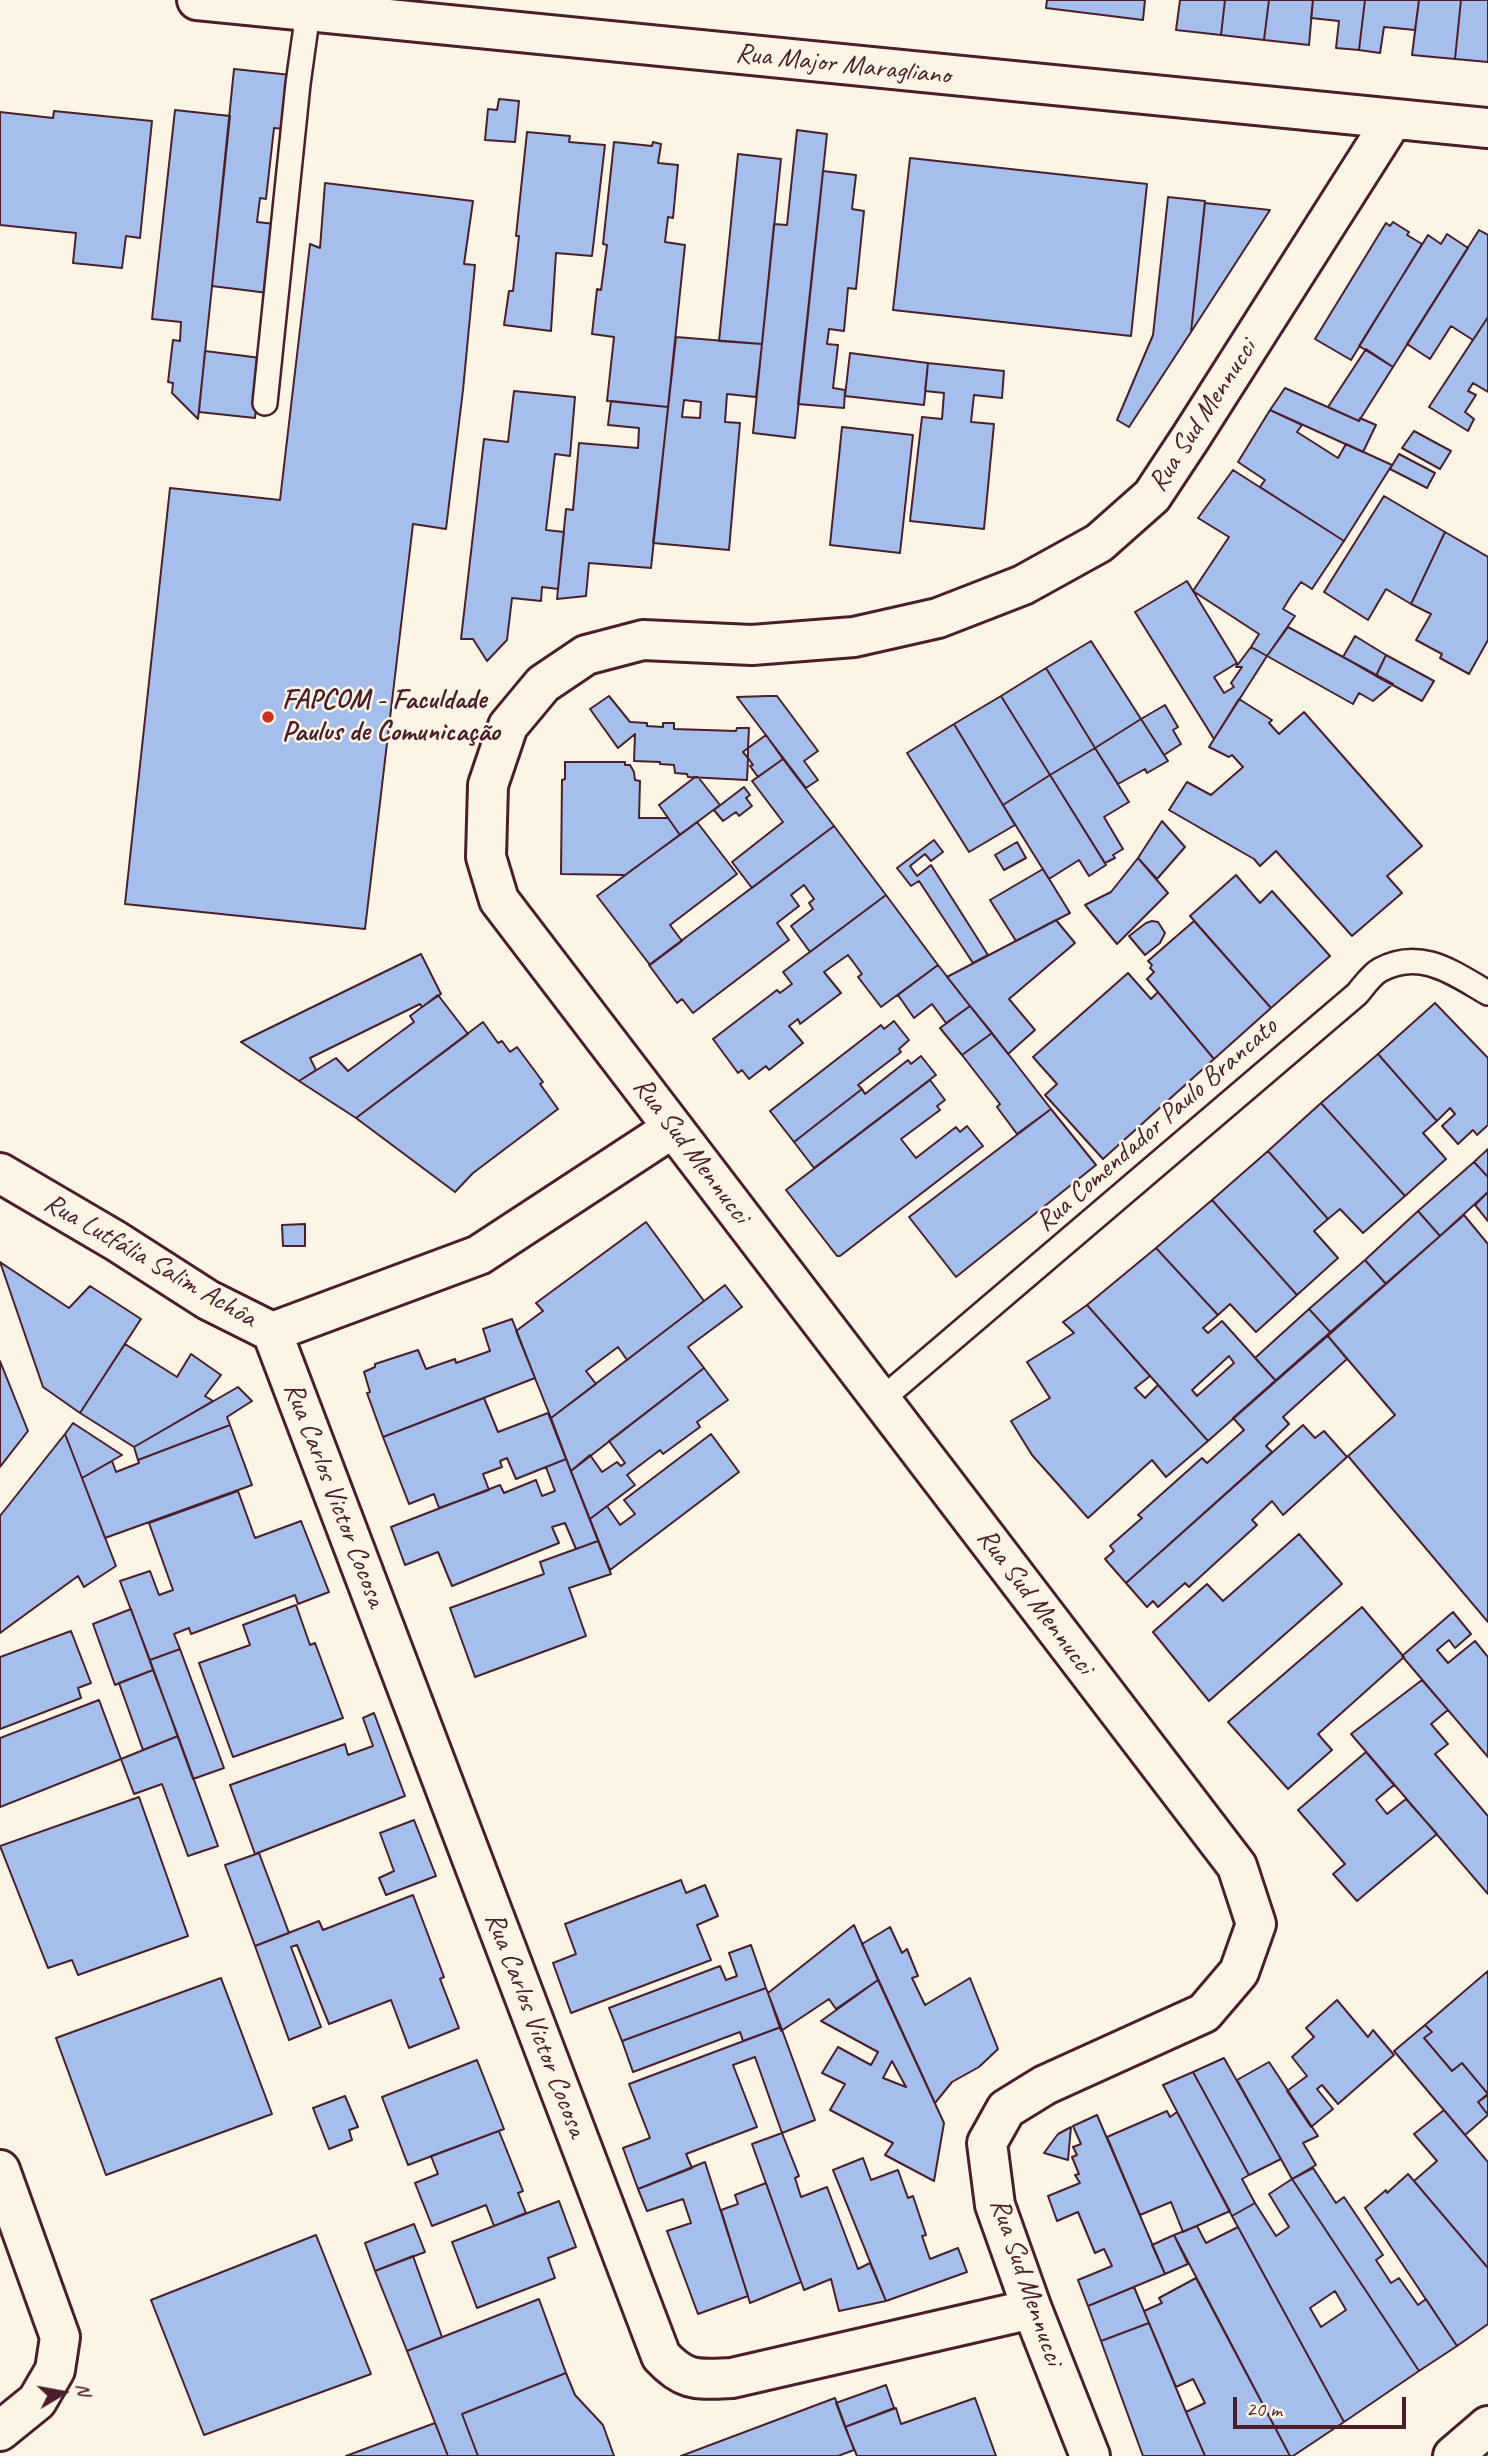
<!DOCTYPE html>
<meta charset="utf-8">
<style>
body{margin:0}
#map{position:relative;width:1488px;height:2456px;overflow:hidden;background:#fcf5e5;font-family:Caveat,sans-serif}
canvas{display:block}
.north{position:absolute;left:28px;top:2358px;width:70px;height:70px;-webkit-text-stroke:5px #fcf5e5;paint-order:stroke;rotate:80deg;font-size:19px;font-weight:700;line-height:28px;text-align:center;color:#4a1f2b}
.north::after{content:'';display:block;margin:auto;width:24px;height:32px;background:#4a1f2b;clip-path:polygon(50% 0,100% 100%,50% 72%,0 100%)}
.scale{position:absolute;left:1233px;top:2397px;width:173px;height:32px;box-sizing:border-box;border:4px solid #4a1f2b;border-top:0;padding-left:9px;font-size:21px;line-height:24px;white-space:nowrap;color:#4a1f2b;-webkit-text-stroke:5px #fcf5e5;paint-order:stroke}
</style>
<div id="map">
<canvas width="1488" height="2456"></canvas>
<div class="north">N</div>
<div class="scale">20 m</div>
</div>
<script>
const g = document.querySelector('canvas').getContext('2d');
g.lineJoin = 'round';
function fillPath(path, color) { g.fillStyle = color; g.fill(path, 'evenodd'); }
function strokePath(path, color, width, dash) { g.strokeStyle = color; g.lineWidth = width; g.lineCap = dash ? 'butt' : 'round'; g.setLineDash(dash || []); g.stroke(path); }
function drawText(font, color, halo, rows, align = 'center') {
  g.font = font + ' Caveat,sans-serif'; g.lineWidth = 5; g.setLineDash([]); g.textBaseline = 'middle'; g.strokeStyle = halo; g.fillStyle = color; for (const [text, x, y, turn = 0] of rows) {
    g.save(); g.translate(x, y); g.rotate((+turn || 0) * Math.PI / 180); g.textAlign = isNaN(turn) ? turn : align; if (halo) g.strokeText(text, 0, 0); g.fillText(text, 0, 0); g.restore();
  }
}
const building = new Path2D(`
 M1047,0H1145L1143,20L1046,8Z
 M1180,0H1225L1221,35L1176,30Z
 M1225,0H1269L1264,40L1221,35Z
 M1269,0H1313L1309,45L1264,40Z
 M1313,0H1365L1359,50L1336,48L1339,21L1311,18Z
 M1365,0H1419L1415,30L1384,27L1380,53L1359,50Z
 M1419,0H1461L1455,59L1412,55Z
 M1461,0H1488V62L1455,59Z
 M234,69L291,75L285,129L274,128L266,199L260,198L257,222L275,224L268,293L212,286Z
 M499,99L519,101L515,142L485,140L488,109L497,110Z
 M175,110L230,116L198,419L172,393L173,383L168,382L173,340L180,341L181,322L152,319Z
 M54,111L152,121L140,238L126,236L122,268L73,263L76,233L0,225V112L53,118Z
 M797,130L827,134L795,438L753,433L774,224L787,225Z
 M527,132L570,136L569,142L605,145L592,256L556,253L551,331L504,325L509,291H513L519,236H516Z
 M614,142L652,146L653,142L661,144L658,163L678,165L673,218L668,217L665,242L685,245L668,407L607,401L614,337L592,334L597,289L601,290L607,245L603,244Z
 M738,154L781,159L762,344L719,341Z
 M910,158L1147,184L1131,336L893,310Z
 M823,171L856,175L852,209L864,211L856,289L848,288L844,331L829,329L827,344L838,345L833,388L845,390L844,408L798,404Z
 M325,183L473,201L464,264L475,265L463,390L446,529L413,524L365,929L125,904L170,488L280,500L310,244L320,248Z
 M1168,197L1205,201L1191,332L1129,427L1117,420L1153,335Z
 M1205,203L1270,210L1191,332Z
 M1393,222L1409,232L1407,235L1422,244L1351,360L1315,339L1386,223L1390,226Z
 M1479,230L1488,235V317L1473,340L1451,326L1430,359L1407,344Z
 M1447,234L1468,248L1393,367L1359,346L1428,235L1441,244Z
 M1488,317V392L1473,383L1468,391L1476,395L1465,412L1474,419L1468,431L1429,407Z
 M676,337L762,344L756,397L727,394L725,422L740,423L729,550L653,543ZM684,400L701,402L700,418L682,417Z
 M1366,349L1393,367L1359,421L1328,407Z
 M205,351L261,358L255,418L199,412Z
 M850,353L928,363L924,405L845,396Z
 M928,363L1004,371L1002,398L974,395L971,422L994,424L984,529L910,521L922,417L942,419L944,393L925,391Z
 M1285,388L1359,421L1360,418L1376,425L1363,452L1270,410Z
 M514,391L575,397L570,456L555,454L546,530L564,532L558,589L542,587L541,601L512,598L507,640L487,661L473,639H461L484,439L508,442Z
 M611,401L668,407L651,568L589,563L586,596L557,599L566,509L573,510L579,443L638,448L639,428L608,425Z
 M1270,410L1302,425L1297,432L1338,458L1346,444L1392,465L1344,541L1260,487L1265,480L1238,462Z
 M842,427L913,435L900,553L830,545Z
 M1414,431L1451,451L1440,469L1402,448Z
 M1399,454L1435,473L1427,488L1390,469Z
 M1233,470L1344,541L1312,589L1301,582L1291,596L1283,609L1295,616L1267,656L1251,647L1259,634L1193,591L1229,537L1198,518Z
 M1384,496L1445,532L1411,604L1386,589L1368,620L1324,592Z
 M1445,532L1488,557V640L1469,674L1440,658L1442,654L1416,640L1431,614L1411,604Z
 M1187,581L1237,663L1214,677L1224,693L1234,687L1231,683L1242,667H1236L1251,647L1267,656L1214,739L1135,612Z
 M1288,627L1343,657L1393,684L1373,701L1359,693L1353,704L1267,656Z
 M1355,636L1386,655L1376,676L1343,657Z
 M1091,641L1141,719L1095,748L1046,668Z
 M1386,655L1434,681L1422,701L1376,676Z
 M1046,668L1095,748L1050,775L1001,696Z
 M609,696L630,722L647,723V726L663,727V723H674V729L736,731L737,728H749L748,748L743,752L748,758L747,780L688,777L687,774L675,773L674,765L660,764V762L634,761L635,734L618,748L590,709Z
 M768,696H777L818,751L804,761L818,780L806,788L737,697Z
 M1001,696L1050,775L1003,805L954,724Z
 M1239,699L1272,720L1269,723L1279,734L1304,712L1422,846L1387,876L1402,893L1352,936L1276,851L1260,866L1254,859L1169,810L1187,782L1211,795L1243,767L1232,755L1229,757L1209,747Z
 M1165,705L1178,727L1173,730L1181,744L1164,755L1141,719Z
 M1141,719L1168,761L1147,773L1145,769L1118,784L1095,748Z
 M954,724L1015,825L969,852L907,753Z
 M766,735L783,759L758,777L750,766L753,765L748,758V748Z
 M1095,748L1129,802L1104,817L1123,849L1113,855L1115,858L1105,863L1050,775Z
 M783,759L834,826L752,888L732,862L783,822L752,781Z
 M565,762H625V765H630L634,772L635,780L640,781L639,818H668L680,835L625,875L561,874L562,780L565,779Z
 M1050,775L1106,865L1089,876L1079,860L1049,879L1003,805Z
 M695,777H698L720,805L680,835L659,805Z
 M744,787L750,795L746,798L752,806L739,816L736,812L723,821L714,810Z
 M1162,821L1185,847L1157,879L1138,858Z
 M697,822L737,874L670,925L682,941L650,965L597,896Z
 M834,826L886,895L810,952L791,926L813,909L809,903L814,899L804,885L791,895L799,906L777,923L789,940L693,1013L682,999L677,1003L649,965Z
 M934,840L943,852L931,861L925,854L910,866L917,876L931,865L988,955L973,963L919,881L911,886L897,868Z
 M1017,842L1026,858L1004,870L995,855Z
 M1138,858L1168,893L1117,944L1085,905L1111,892Z
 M1043,869L1070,913L1016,941L990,900Z
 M1236,875L1260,903L1272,891L1330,956L1271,1008L1190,916Z
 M886,895L938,965L881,1007L858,977L862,974L848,955L824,972L841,993L800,1024L798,1019L789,1026L803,1043L769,1070L766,1066L749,1079L742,1070L738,1073L713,1039L777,990L780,993L792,984L783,972Z
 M1056,920L1075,943L1009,999L1035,1030L1008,1054L947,977Z
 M1152,921L1158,922L1165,933L1160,943L1145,955L1129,936L1146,923Z
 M1194,921L1271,1008L1214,1059L1147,979L1154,972L1150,968L1152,965L1148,961Z
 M421,954L441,994L422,1007L420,1004L310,1058L316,1070L299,1081L241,1042Z
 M938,965L970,1006L946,1023L932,1004L914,1018L898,995Z
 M1128,973L1151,999L1158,992L1214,1059L1103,1159L1045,1095L1057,1084L1033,1057Z
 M438,995L468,1034L356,1118L299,1081L336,1058L348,1071L414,1022L410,1016Z
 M1435,1003L1488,1058V1125L1477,1135L1473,1130L1458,1144L1442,1126L1455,1114L1450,1108L1437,1121L1378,1054Z
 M970,1006L992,1033L962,1055L940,1028Z
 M894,1021L909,1040L899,1049L901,1052L858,1085L862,1089L794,1142L770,1111L881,1025L884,1029Z
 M483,1022L498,1043L502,1041L510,1052L517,1047L543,1082L540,1084L558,1109L473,1173L455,1192L356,1118Z
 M992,1033L1051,1109L1017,1134L997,1107L1000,1104L962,1055Z
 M1378,1054L1437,1121L1423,1133L1446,1159L1405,1196L1321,1103Z
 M921,1056L936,1075L814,1168L794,1142L862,1089L865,1094L908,1060L911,1064Z
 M930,1080L945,1100L937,1106L940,1110L901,1139L916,1158L956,1127L960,1132L967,1126L983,1146L840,1256H837L786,1190Z
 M1321,1103L1405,1196L1363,1233L1340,1209L1328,1219L1268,1151Z
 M1051,1109L1096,1165L956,1277L909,1217Z
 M1488,1149V1177L1474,1162Z
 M1268,1151L1328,1219L1314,1231L1338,1258L1297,1295L1212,1200Z
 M1474,1162L1488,1177V1192L1440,1236L1418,1211Z
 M1488,1192V1221L1475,1205Z
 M1212,1200L1297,1295L1256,1332L1230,1304L1218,1315L1156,1248Z
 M1418,1211L1440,1236L1386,1284L1365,1260Z
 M1464,1215L1488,1244V1622L1348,1456L1395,1415L1327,1335Z
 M646,1222L704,1301L627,1360L618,1347L586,1371L596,1384L551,1418L516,1331L543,1311L536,1303Z
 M305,1224V1246H283L282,1225Z
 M1156,1248L1218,1315L1203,1328L1208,1333L1222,1321L1276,1381L1208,1441L1087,1305ZM1229,1356L1234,1363L1197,1396L1192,1390Z
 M1365,1260L1386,1284L1331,1333L1309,1309Z
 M0,1262L69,1308L90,1286L141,1319L80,1413L43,1387Z
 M725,1285L742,1307L688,1347L704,1368L571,1471L551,1418Z
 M1087,1305L1150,1376L1135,1388L1145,1398L1158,1385L1208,1441L1166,1477L1152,1460L1088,1518L1032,1455L1011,1421L1050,1398L1027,1362L1074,1333L1063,1322Z
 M1309,1309L1331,1333L1276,1381L1255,1358Z
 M512,1319L535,1378L383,1437L367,1393L370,1392L364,1372L375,1367V1364L418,1350L426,1369L455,1359L456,1363L490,1351L483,1329Z
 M1327,1335L1347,1359L1283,1417L1289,1424L1266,1446L1272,1452L1126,1583L1105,1559L1114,1551L1110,1546L1142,1518L1138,1515L1202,1458L1207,1463L1244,1430L1233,1418Z
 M125,1344L177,1377L191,1354L221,1375L205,1396L213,1401L134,1447L80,1413Z
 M0,1361L28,1431L0,1467Z
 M704,1368L728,1400L697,1422L700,1427L663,1454L660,1450L627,1475L635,1485L590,1519L571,1471L590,1455L602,1472L617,1462L621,1466L625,1463L609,1441Z
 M238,1387L252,1401L227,1417L230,1425L138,1460L134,1447Z
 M484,1398L498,1432L548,1413L566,1459L516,1479L507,1458L500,1461L502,1467L483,1474L489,1490L439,1508L434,1494L409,1504L383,1437Z
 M73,1423L122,1455L82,1478L65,1434Z
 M230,1425L252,1485L105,1538L82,1478L112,1461L116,1472L139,1463L138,1460Z
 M1303,1425L1315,1438L1324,1431L1347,1457L1283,1515L1272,1501L1252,1520L1257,1525L1189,1587L1185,1583L1158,1607L1153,1601L1147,1607L1126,1583Z
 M65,1434L116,1566L84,1587L78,1576L0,1633V1516Z
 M711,1434L739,1472L610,1570L590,1519L607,1506L620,1525L635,1514L624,1500Z
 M566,1459L598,1541L576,1549L565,1523L552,1527L559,1543L452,1586L438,1552L405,1565L391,1527L500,1485L504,1493L536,1480L542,1496L555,1491L546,1467Z
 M238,1491L255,1538L301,1521L329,1592L298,1604L295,1595L191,1634L189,1628L174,1634L180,1649L150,1660L120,1581L150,1571L159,1595L173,1590L149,1523Z
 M1299,1534L1342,1584L1209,1701L1153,1632L1207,1584L1223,1601Z
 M598,1541L611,1574L569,1588L586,1636L475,1677L450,1608L544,1574L540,1562Z
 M296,1605L310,1645L315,1643L343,1718L233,1757L199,1663L250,1645L243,1625Z
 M1362,1607L1404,1657L1318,1734L1332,1750L1288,1789L1228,1722Z
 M131,1609L153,1670L115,1685L93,1624Z
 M1453,1612L1471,1634L1455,1648L1449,1640L1437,1650L1448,1663L1475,1641L1488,1657V1757L1402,1656Z
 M71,1631L91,1683L78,1688L81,1698L0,1729V1657Z
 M180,1649L224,1768L193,1779L150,1660Z
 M153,1670L178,1736L143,1750L119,1683Z
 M1422,1680L1448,1710L1431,1724L1448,1744L1435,1754L1488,1816V1894L1351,1734Z
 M99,1700L121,1759L0,1807V1738Z
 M374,1713L405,1796L255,1854L230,1785L345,1744L348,1755L373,1746L363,1718Z
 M178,1736L218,1846L188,1856L162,1784L134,1794L121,1759Z
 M1366,1752L1394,1785L1376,1800L1387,1814L1406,1799L1437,1834L1357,1901L1333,1874L1345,1864L1298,1810Z
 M139,1797L188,1936L78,1975L72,1960L48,1968L0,1846Z
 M414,1820L436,1876L386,1895L379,1878L394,1871L380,1833Z
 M259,1853L289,1933L255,1946L225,1865Z
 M681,1880L686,1893L705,1885L718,1916L697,1925L711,1960L571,2013L553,1963L576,1954L565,1924Z
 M413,1895L444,1977L440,1979L459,2028L409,2048L391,2000L329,2024L297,1945L291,1947L321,2027L289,2040L255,1946L319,1921L323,1930Z
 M854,1925L878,1980L836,2009L829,1999L781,2031L768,1993Z
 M890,1927L902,1953L907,1949L918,1976L912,1978L925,2005L970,1978L998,2049L979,2067L952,2082L935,2103L862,1944Z
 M751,1945L766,1988L622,2041L609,2008L720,1966L726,1980L737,1976L729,1953Z
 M1488,1971V2094L1462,2063L1452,2071L1424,2038L1432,2032L1425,2025Z
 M221,1978L272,2114L106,2175L56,2038Z
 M878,1980L944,2123L934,2181L885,2155L893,2143L830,2110L845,2084L822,2073L838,2047L871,2065L878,2052L821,2021ZM892,2061L906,2087L883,2078Z
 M766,1988L781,2027L743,2041L740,2032L633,2072L622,2041Z
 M1337,2000L1368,2037L1373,2030L1394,2055L1338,2104L1322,2085L1317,2089L1333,2109L1311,2127L1287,2091L1307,2076L1292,2057L1314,2037L1306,2028Z
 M1425,2025L1432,2032L1424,2038L1452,2071L1462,2063L1488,2094L1478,2102L1488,2115L1465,2135L1394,2051Z
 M781,2027L815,2120L782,2133L755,2057L733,2065L757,2127L686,2154L692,2168L638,2189L623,2148L650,2138L629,2084Z
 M1224,2058L1281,2159L1249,2175L1193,2072Z
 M477,2060L504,2129L408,2165L382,2097Z
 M1269,2062L1318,2136L1303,2143L1316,2165L1292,2179L1237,2080Z
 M1193,2072L1249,2175L1242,2179L1255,2203L1232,2216L1163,2085Z
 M1488,2095V2115L1478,2102Z
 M345,2096L358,2127L349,2130L352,2140L329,2149L313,2108Z
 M1444,2110L1488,2162V2268L1414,2181L1437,2161L1414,2134Z
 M1167,2111L1170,2117L1177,2112L1230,2211L1183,2232L1171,2202L1140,2215L1107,2137Z
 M1097,2115L1165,2274L1088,2306L1078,2280L1112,2266L1104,2249L1095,2253L1078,2212L1057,2221L1048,2196L1080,2183L1075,2175L1079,2174L1072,2157L1077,2155L1073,2147L1081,2144L1073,2126Z
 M1071,2127L1068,2160L1044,2153L1058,2134Z
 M499,2131L523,2191L518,2193L526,2213L494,2226L486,2205L432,2226L415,2183L438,2174L431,2156Z
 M782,2133L799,2176L795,2178L801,2197L827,2187L858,2269L870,2263L886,2301L839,2311L831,2279L804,2290L752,2144Z
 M863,2158L871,2180L898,2170L908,2198L913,2196L926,2235L922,2236L930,2259L958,2248L967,2272L886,2301L833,2170Z
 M705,2162L748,2296L698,2314L667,2231L691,2223L683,2199L647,2211L638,2189Z
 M1313,2168L1336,2203L1344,2197L1383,2255L1376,2260L1391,2283L1399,2278L1418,2305L1426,2299L1457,2346L1419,2371L1292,2179Z
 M1408,2174L1488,2268V2324L1457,2346L1365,2208L1386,2190L1387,2193Z
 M1292,2179L1419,2371L1344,2422L1232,2216L1255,2203L1276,2236L1289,2227L1269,2194ZM1335,2291L1346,2310L1321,2327L1310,2308Z
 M766,2183L801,2282L750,2303L721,2210L738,2204L735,2195Z
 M559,2201L576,2247L548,2258L555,2278L477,2308L452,2242Z
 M414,2224L425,2252L375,2271L365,2243Z
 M1197,2226L1206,2243L1238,2227L1344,2422L1293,2456H1290L1174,2235Z
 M316,2235L371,2374L204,2435L151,2300Z
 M1174,2235L1188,2264L1165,2274L1152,2245Z
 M413,2256L442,2337L407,2351L375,2271Z
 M1196,2278L1290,2456H1205L1186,2412L1205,2403L1193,2379L1176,2387L1144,2311L1162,2303L1159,2298Z
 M1134,2287L1149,2323L1101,2341L1088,2306Z
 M539,2299L566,2373L462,2414L478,2456H448L407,2351Z
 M1149,2323L1186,2412L1205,2456H1143L1101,2341Z
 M566,2373L575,2395L603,2425L614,2456H478L462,2414Z
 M886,2385L894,2408L845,2427L836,2403Z
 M835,2398L854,2450L838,2456H681Z
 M975,2398L996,2456H857L845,2427L896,2408L901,2424Z
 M435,2423L448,2456H346Z`);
const lane = new Path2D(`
 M265,403L298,84L308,12
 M881,1400L1357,994C1364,986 1371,975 1380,970C1421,948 1453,973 1488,993`);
const street = new Path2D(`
 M197,0L1488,128
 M0,1173L116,1241L208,1300L272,1332L479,1255L673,1128
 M272,1332L661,2356C686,2383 698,2379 732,2378L1032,2309
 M0,2170L60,2337L55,2370L37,2401L0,2431
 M1090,2456L1032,2309L995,2205L987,2143L1006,2109L1045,2085L1204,2013L1239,1972L1256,1924L1237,1866L499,900L486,857L488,785L508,726L543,684L586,655L643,640L752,645L854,637L938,618L1023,585L1099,543L1152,496L1191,437L1393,119`);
const secondary = new Path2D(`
 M1453,2456L1488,2426`);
const markers = [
 [268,717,7,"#c8321e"]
];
const streetNames = [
 ["Rua Major Maragliano",843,65,6],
 ["Rua Sud Mennucci",1203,416,-57],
 ["Rua Comendador Paulo Brancato",1157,1125,-41],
 ["Rua Sud Mennucci",691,1151,53],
 ["Rua Lutfália Salim Achôa",150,1261,30],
 ["Rua Carlos Victor Cocosa",334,1495,69],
 ["Rua Sud Mennucci",1035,1602,53],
 ["Rua Carlos Victor Cocosa",535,2025,69],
 ["Rua Sud Mennucci",1026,2282,71]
];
const poiNames = [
 ["FAPCOM - Faculdade",282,701],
 ["Paulus de Comunicação",282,733]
];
fillPath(building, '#a5beeb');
strokePath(building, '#4a1f2b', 2);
strokePath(lane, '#4a1f2b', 28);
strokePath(street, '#4a1f2b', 44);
strokePath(secondary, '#4a1f2b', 44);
strokePath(lane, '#fcf5e5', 23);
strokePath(street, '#fcf5e5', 38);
strokePath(secondary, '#fcf5e5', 38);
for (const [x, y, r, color] of markers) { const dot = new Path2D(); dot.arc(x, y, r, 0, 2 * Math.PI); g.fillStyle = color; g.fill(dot); strokePath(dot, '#fcf5e5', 2.5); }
drawText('28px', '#4a1f2b', '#fcf5e5', streetNames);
drawText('bold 28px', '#4a1f2b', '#fcf5e5', poiNames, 'left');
</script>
